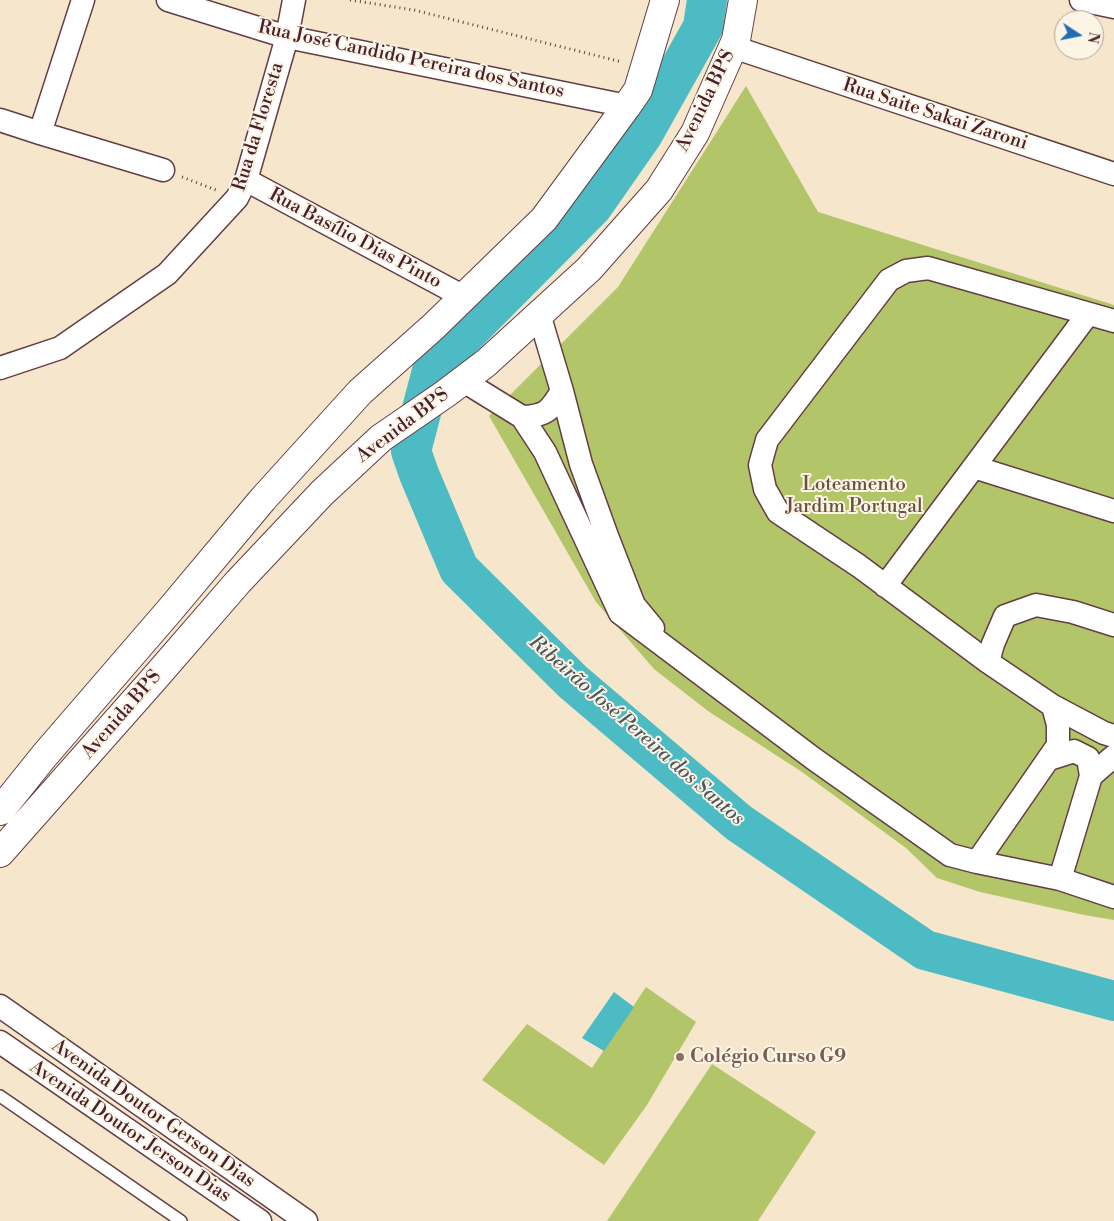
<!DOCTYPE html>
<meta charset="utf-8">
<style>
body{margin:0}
#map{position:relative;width:1114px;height:1221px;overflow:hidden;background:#f5e6cc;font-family:"Libre Bodoni",serif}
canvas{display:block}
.north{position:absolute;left:1054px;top:10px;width:50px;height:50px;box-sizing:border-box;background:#fcf5e5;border:1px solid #b59f9b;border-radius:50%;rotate:101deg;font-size:14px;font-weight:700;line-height:20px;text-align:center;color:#4a1f2b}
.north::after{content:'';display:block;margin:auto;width:18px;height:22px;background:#1f6fb2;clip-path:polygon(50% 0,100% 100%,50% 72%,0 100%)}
</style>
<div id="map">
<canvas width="1114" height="1221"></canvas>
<div class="north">N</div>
</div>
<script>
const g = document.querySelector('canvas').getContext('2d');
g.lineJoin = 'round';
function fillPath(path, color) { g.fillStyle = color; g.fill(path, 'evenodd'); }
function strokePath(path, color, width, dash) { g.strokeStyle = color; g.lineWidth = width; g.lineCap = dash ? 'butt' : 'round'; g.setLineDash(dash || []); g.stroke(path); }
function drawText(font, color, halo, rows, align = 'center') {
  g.font = font + ' "Libre Bodoni",serif'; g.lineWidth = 4; g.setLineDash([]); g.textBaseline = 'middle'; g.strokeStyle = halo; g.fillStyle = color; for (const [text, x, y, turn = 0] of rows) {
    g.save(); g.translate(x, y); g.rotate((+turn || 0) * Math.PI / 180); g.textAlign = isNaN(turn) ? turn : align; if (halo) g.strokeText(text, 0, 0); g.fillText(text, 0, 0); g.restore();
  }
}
const green = new Path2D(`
 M746,86L818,212L1114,305V920L1084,915L980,892L937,878L906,848L802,772L708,711L654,669L596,602L489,416L618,287Z
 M646,987L696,1022L647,1105L604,1165L482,1080L527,1024L592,1068Z
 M712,1064L816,1132L758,1221H607Z`);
const water = new Path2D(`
 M614,992L634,1007L604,1051L582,1038Z`);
const river = new Path2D(`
 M707,0L703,27L643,134L592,207L433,367L411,451L419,474L459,569L573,682L739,823L925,950L1114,1001`);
const path = new Path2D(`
 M350,0L414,10L622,62
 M182,177L216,190`);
const service = new Path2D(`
 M0,1096L181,1221`);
const minor = new Path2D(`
 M168,0L287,37L627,106
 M1081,0L1114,7
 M733,47L1114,174
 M0,120L40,133L163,170
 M40,133L83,0
 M246,180L464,297
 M539,314L562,391L581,464L607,536L634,605L653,628
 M0,368L60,348L167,274L237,198L246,180L287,37L294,0
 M462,380L522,417L545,452L620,613L814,759L950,855L977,862L1060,879L1114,897
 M522,417C546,416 550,411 562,391
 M974,467L1114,511
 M885,586L1088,314
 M1114,625L1073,612L1036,605L1005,616L993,644L988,662L1053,706L1104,733L1114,736
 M988,662L859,566L778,512L765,489L760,465L767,440L889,280L906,271L928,268L1114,321
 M1049,759L1074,751L1088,758L1091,776
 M977,862L1058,745V725L1053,706
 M1060,879L1091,776L1114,756
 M0,1006L306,1221
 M0,1042L260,1221`);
const secondary = new Path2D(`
 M0,811L44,756L170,610L263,499L360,392L433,327L544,219L627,106L638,90L665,0
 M0,853L153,680L238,582L322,493L381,438L445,394L486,363L589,269L659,190L695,133L736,40L743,0`);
const markers = [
 [680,1057,5,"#8d6e63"]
];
const streetNames = [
 ["Rua José Candido Pereira dos Santos",411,60,12],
 ["Avenida BPS",706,101,-64],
 ["Rua Saite Sakai Zaroni",935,115,18],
 ["Rua da Floresta",259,127,-73],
 ["Rua Basílio Dias Pinto",355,239,28],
 ["Avenida BPS",403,426,-37],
 ["Avenida BPS",122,715,-49],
 ["Avenida Doutor Gerson Dias",153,1114,35],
 ["Avenida Doutor Jerson Dias",130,1132,34]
];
const parkNames = [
 ["Loteamento",854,485],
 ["Jardim Portugal",854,507]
];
const educationNames = [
 ["Colégio Curso G9",690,1057]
];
const waterNames = [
 ["Ribeirão José Pereira dos Santos",636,731,41]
];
fillPath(green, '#b3c569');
fillPath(water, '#4cbbc3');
strokePath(river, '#4cbbc3', 40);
strokePath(service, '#643d43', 14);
strokePath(minor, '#643d43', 25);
strokePath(secondary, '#643d43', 30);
strokePath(path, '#643d43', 3, [1, 4]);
strokePath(service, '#fff', 11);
strokePath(minor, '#fff', 22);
strokePath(secondary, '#fff', 28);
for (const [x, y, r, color] of markers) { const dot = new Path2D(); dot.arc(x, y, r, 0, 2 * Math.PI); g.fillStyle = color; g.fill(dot); strokePath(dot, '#fcf5e5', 2); }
drawText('19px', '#4a1f2b', '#fcf5e5', streetNames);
drawText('19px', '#6a513e', '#fcf5e5', parkNames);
drawText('bold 19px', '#785e54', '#fcf5e5', educationNames, 'left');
drawText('italic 20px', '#4b5660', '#fcf5e5', waterNames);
</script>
